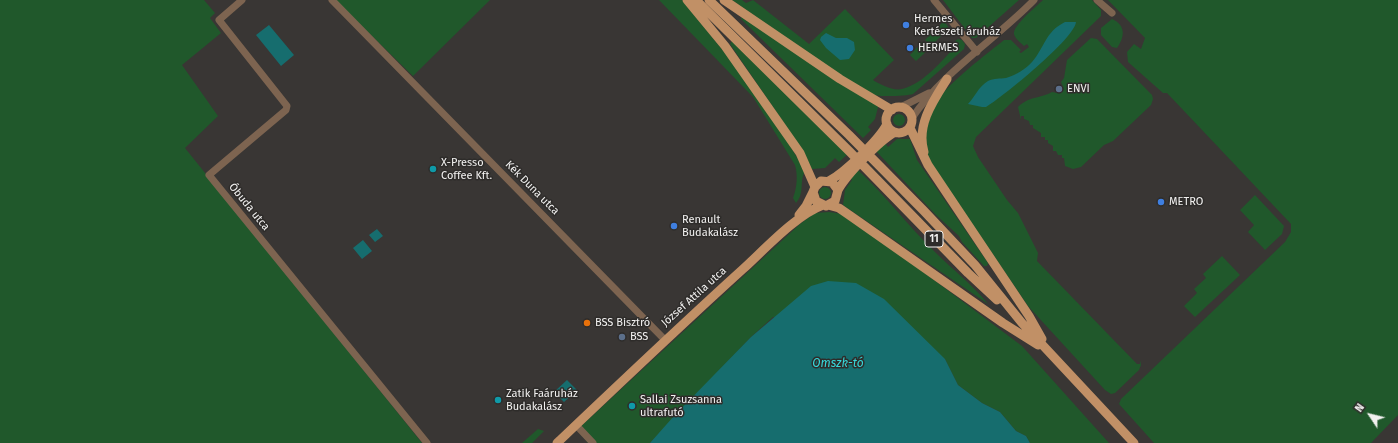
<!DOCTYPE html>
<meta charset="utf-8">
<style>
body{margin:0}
#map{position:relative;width:1398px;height:443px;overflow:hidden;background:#393634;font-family:"Fira Sans",sans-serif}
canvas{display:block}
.north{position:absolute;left:1350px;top:395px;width:40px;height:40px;-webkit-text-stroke:3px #2e2c2a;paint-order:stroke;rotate:305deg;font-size:11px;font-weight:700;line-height:16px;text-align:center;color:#f2f1f0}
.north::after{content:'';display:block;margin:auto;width:14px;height:18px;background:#f2f1f0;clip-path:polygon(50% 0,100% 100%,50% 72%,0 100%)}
</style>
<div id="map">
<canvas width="1398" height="443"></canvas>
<div class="north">N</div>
</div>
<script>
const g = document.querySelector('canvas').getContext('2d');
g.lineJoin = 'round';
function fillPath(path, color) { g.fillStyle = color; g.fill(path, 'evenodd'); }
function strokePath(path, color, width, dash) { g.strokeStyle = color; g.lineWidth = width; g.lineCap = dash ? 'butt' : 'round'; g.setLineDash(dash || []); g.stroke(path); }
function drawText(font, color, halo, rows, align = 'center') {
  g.font = font + ' "Fira Sans",sans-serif'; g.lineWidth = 3; g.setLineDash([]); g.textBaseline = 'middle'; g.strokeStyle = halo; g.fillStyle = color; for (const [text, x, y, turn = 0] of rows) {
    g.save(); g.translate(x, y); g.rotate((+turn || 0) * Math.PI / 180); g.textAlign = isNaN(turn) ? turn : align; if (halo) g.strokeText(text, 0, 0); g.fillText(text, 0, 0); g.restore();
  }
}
const green = new Path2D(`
 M0,0H204L215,13L210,18L221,33L182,65L218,116L185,148L422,443H0Z
 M335,0H490L413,76Z
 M659,0H682L742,74L783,134L805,171C799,182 805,193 796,203L793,198C797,188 798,175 795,165L753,97Z
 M732,0H742L746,3L753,0L809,44L845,9L894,60L873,80C881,85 893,91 902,89C925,83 942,60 958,44L955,41L958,39L962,40L965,44L964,49L913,94C908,96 879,97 875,95C856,88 837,73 820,61C791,41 761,20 732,0Z
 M943,0H1019L976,38H972Z
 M1043,0H1092L1101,10V16L976,137L973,146L978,157L1007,200L1018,213L1038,253L1037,261L1137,364H1140V360L1141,365L1139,370L1115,393L1111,394L1105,390L1028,306L929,160C926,146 924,131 928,117C938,89 981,59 1004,40H1011L1021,50L1019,52L1021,53L1029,47L1027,44L1024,46C1021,43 1015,39 1014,34C1013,25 1036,7 1043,0Z
 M1108,0H1398V415L1371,443H1154L1119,404L1121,399L1285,242L1291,232V224L1167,93H1163L1128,62L1127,52L1134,44L1141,49L1145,38Z
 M741,17L879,103L875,119L868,127L871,130L863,138L741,19Z
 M1112,19C1126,25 1125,37 1117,48L1112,47L1101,35V28Z
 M944,21L949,28L931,46L925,40Z
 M1091,38L1097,39L1152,95L1153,99L1151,105L1113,141L1104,145L1081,167L1073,169L1065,166L1064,158H1062V155H1058L1056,151H1053V146L1048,143V140H1045V137H1041V133L1033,128V125H1030L1029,121L1024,119V116H1021V120L1018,107C1029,96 1039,99 1052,92L1057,93L1063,87L1061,82L1064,78L1067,60Z
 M732,41L849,153L839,162L835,158L825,168L812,169L797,142L730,44Z
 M922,42L929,49L916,61L910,55Z
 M893 120a6 6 0 1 1 12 0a6 6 0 1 1-12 0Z
 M897,139H910L917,160L988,263L987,266H984L962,242L959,236L936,215L876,151L885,143L888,147Z
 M858,170C886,196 909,227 936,253C953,270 973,285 988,304L843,205L845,190L852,180L850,178Z
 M819 193a6 6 0 1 1 12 0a6 6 0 1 1-12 0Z
 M1255,195L1284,226L1282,234L1265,250L1248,232L1254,225L1240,210Z
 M829,212L842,214L870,232L1022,346L1109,443H1030L1026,436L1016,431L1000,412L982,403L958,385L945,359L773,317L751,337L650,443H588L577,430L800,224L815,213Z
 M1222,256L1240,275L1195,317L1184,306L1197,293L1194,289L1206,278L1203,274Z
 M538,429L544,431L532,443H522Z`);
const water = new Path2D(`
 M1065,22H1076C1075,38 1003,97 986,107H982L968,104C975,97 978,87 988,81C994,78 1000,79 1006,78C1016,75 1026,69 1032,62C1045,47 1045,32 1065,22Z
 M269,25L294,55L281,66L256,35Z
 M826,33L836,38H847L854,42L855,50L849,59L840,60L826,48L820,40L821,37Z
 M377,229L383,236L375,242L369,235Z
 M363,240L372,251L362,259L353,248Z
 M828,281L856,283L884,299L945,359L958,385L982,403L1000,412L1016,431L1026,436L1030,443H650L674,416L751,337L811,286Z
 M567,380L577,390L564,402L554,392Z`);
const minor = new Path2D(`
 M242,0L219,20L287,106L286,110L209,175L427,443
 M332,0L665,340
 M934,0L977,52
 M1097,0L1112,13
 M901,107L929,93
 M912,118C942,73 996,39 1034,0
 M576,425L593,443`);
const major = new Path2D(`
 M687,0L725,46L800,153L815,187L813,192L816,201L826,206L835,201L838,190L832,182L821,181L815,187
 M696,0L850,152L968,273L997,300
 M709,0L849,135L924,211L975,265L1022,323L1134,443
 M724,0L840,79L892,110
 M886 120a13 13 0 1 1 26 0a13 13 0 1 1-26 0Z
 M910,128L928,165L1029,316L1042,339
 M924,152C916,125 933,101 947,79
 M829,181C845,172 879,140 887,124
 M838,190C847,174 879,141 895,132
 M828,205L839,208L852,217L1003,323L1038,345
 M799,215L806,206L813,192
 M557,443C618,385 680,326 743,269C765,249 796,215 823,205`);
const markers = [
 [906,25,4,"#3f7fe0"],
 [910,48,4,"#3f7fe0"],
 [1059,89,4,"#5c6f8a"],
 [433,169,4,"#0f9aa8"],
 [1161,202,4,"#3f7fe0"],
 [674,226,4,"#3f7fe0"],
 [587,323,4,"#e8710a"],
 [622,337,4,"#5c6f8a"],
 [498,400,4,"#0f9aa8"],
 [632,406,4,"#0f9aa8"]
];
const shields = [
 [934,239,18]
];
const shieldNames = [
 ["11",934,239]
];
const poiNames = [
 ["Hermes",914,19],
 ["Kertészeti áruház",914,32],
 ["HERMES",918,48],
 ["ENVI",1067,89],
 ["X-Presso",441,163],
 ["Coffee Kft.",441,176],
 ["METRO",1169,202],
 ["Renault",682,220],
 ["Budakalász",682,233],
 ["BSS Bisztró",595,323],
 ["BSS",630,337],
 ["Zatik Faáruház",506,394],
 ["Budakalász",506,407],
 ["Sallai Zsuzsanna",640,400],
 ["ultrafutó",640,413]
];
const streetNames = [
 ["Kék Duna utca",532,188,45],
 ["Óbuda utca",249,207,51],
 ["József Attila utca",694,297,-42]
];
const waterNames = [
 ["Omszk-tó",838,364]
];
fillPath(green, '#20582b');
fillPath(water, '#166d6e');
strokePath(minor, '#7d6450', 7);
strokePath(major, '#c19066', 9);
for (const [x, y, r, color] of markers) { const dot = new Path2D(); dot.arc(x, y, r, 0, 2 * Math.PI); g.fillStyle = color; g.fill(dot); strokePath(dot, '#2e2c2a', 1.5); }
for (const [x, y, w] of shields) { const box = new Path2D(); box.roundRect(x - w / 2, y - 8, w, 16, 3); g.fillStyle = '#2e2c2a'; g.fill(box); strokePath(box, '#f2f1f0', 1); }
drawText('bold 10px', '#f2f1f0', null, shieldNames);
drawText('11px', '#f2f1f0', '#2e2c2a', poiNames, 'left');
drawText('11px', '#f2f1f0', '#2e2c2a', streetNames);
drawText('italic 12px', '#36d8da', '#2e2c2a', waterNames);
</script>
